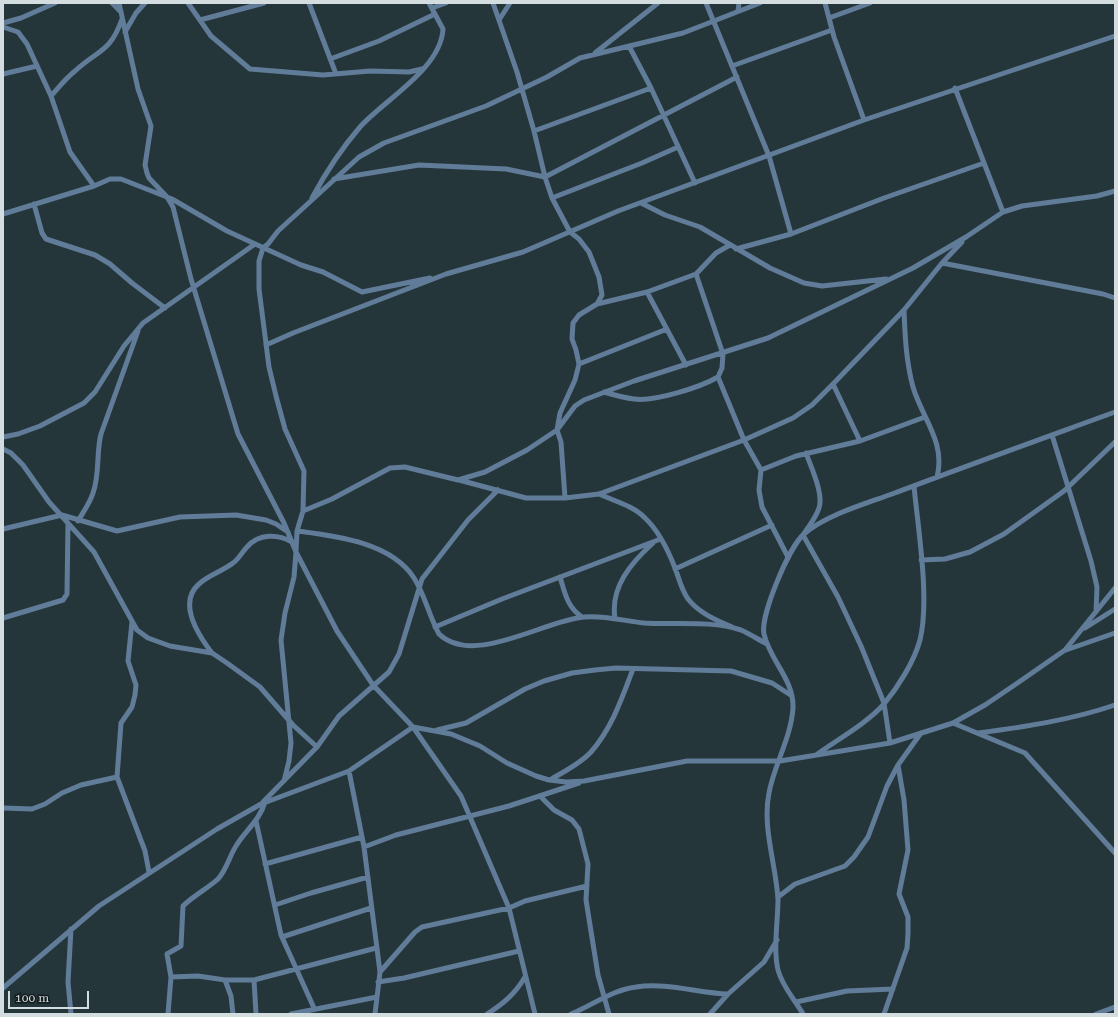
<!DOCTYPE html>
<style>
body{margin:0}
#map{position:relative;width:1118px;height:1017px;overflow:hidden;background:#25363b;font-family:"Roboto Serif",serif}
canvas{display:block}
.frame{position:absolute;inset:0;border:4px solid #d3dde0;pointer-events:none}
.scale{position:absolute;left:8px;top:991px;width:81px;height:18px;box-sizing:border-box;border:2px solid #d3dde0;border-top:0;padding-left:5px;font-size:12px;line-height:14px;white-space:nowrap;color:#d3dde0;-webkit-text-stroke:3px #151c1e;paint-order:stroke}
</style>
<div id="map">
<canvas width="1118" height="1017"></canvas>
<div class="frame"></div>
<div class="scale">100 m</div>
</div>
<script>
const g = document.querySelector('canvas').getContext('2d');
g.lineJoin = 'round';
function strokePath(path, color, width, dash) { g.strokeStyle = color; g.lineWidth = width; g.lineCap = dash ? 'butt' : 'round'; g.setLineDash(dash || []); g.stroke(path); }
const street = new Path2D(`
 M112,3L120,11
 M119,3L138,89L151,126L145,165L147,173L149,178L167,197L173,207L191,279L238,434L284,523L296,552L294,577L285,613L281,640L291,743L289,761L284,781
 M188,3L211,36L250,69L323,75L370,71L409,72L422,69
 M309,3L336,74
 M493,3L517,72L534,131L545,177L552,198L570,232L579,239L589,252L599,277L602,295L597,304
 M706,3L769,156L791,234
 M825,3L834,37L864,120
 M432,8L446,3
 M738,11L739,3
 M829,18L870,3
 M200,20L264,3
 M499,20L510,3
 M3,23L21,18L55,3
 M3,27L18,32L27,44L51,96L70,152L94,186
 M125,32L136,13L145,3
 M629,46L651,88L695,183
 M595,53L658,3
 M330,59L379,41L435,14
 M732,66L832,30
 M3,74L37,66
 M955,88L1003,212
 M51,96C59,87 66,78 75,71C99,49 110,53 122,19
 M534,131L651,88
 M334,179L419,165L506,169L545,177L737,77
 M312,198C326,172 341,149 360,127C384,100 441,69 443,29L429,3
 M552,198L642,163L678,147
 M641,203L665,215L700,227L770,268L804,283L822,286L886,279
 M34,204L42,233L46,239L95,255L110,264L132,283L165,308
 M3,214L94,186L110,179H121L172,199L227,231L301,265L323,272L362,292L430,278
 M736,249L791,234L884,198L984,163
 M942,263L1103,294L1115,298
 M647,292L686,365
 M904,310C905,336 906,361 913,387C922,418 946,442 937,477
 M266,345L293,333L446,274L523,252L618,211L864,120L1115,36
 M579,364L667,329
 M718,377L744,440L761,470L759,490L762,507L788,557
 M833,384L860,441
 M604,392C614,395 624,398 634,399C654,402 701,387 718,377L722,368L723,354L696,274
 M1052,435L1091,561L1097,587L1096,612
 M3,437L18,434L40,426L84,403L95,392L124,346L143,323L255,244
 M3,449L11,453L23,465L49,502L94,552L137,630L148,638L170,646L212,653L227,663L260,687L293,725L317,747
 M806,453C811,467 824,494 819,508C816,518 808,527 803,535L838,597L861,646L884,703L890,743
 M761,470L796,456L860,441L925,417
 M459,480L526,498H565L599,494L744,440L793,418L812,405L833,384L904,310L942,263L962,242
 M599,494C614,501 634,506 645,518C659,531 668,550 675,568C679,578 681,589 688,599C699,613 716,620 732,627
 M565,498L561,442L557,430L560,413L575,380L579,364L576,350L572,339L573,323L579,315L597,304L647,292L696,274L716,253L730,245
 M303,511L332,499L390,468L405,467L458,480L485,472L527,450L557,430L575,406L584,400L634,381L768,338L913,268L966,237L1003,212L1022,206L1097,196L1115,191
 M78,521C83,512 90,503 93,493C100,474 96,453 101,434L138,331
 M3,529L62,515L117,531L180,517L236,515L266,520L276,524L288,532
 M297,531C335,536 391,542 414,578C425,595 429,616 439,634C473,667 545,620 584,617C604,615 624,621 644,623C675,625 710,620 741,630C750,634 759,640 767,644
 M921,560L945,559L970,552L1004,534L1064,491L1115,442
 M675,569L772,525
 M560,577C565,593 567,607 582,617
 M3,618L63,600L67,594L68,523
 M615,619C610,587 631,563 653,543
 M132,622L128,661L136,685L135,695L132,707L121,723L117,777L145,851L149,872
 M435,627L502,599L658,540
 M1085,628L1115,609
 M1066,650L1115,633
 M212,653C199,636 177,603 199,584C208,575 223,571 233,563C239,559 242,552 247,547C259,533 278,534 292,542
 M953,723L1025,753L1115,853
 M437,730L466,723L525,689L544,681L572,673L595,670L616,668L731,671L772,683L792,696
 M978,733C1024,727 1071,720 1115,705
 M816,755C838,739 866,724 884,704C898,687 914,662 920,640C930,599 918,529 914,486
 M349,771L364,847L380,972L375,1014
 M550,780C563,772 580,764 591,752C612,728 622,698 633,669
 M540,796L554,810L572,820L579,829L588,864L586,900L598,975L609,1014
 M263,802L317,747L339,716L389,672L399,654L422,579L468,520L498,490
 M3,808L32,809L45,804L62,793L81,785L117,777
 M256,821L281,935L314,1008
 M364,847L396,835L509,806L579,783
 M265,864L362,837
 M778,897L795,884L845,866L854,857L868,837L887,786L898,765L921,733
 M275,905L311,893L368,877
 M282,937L371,908
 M380,972L415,932L422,927L509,908L525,901L587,886
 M171,977L198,976L225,980H254L376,948
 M225,980L231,996L233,1014
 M254,980L256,1014
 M378,982L404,978L519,951
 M3,988L99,906L217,829L261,804L349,771L413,727L451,734L480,746L507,763L536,776L549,780L566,782L584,781L687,761H780L890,743L953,723L985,705L1019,682L1065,650L1115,588
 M796,1002L847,991L893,989
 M71,1014L68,982L71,929
 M168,1014L171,977L167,954L181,946L183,906C194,895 207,889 218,879C227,869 229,857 236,846C245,831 260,820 265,802
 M291,1014L377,997
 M487,1014C503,1004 515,994 525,977
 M535,1014L509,908L461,796L413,727L373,685L337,631L296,552L297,531L303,511L304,471L285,429L276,396L269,367L259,289V261L263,248L268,244L278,231L359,157L384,143L486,106L547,77L580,58L683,33L760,3
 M571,1014C593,1005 612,990 636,987C666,982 698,993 728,994
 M710,1014L728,994L764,962L777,940
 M803,1014C795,1000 782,986 778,970C773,948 778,922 778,899C776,865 762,827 769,793C774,765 791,738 793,708C794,679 770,661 764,634C760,616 789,547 804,534C826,515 865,504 892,494C966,466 1041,439 1115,412
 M884,1014L907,948L908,934V917L899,894L908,850L904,800L898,765
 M1096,1014L1115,1007`);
strokePath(street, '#617c98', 5);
</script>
